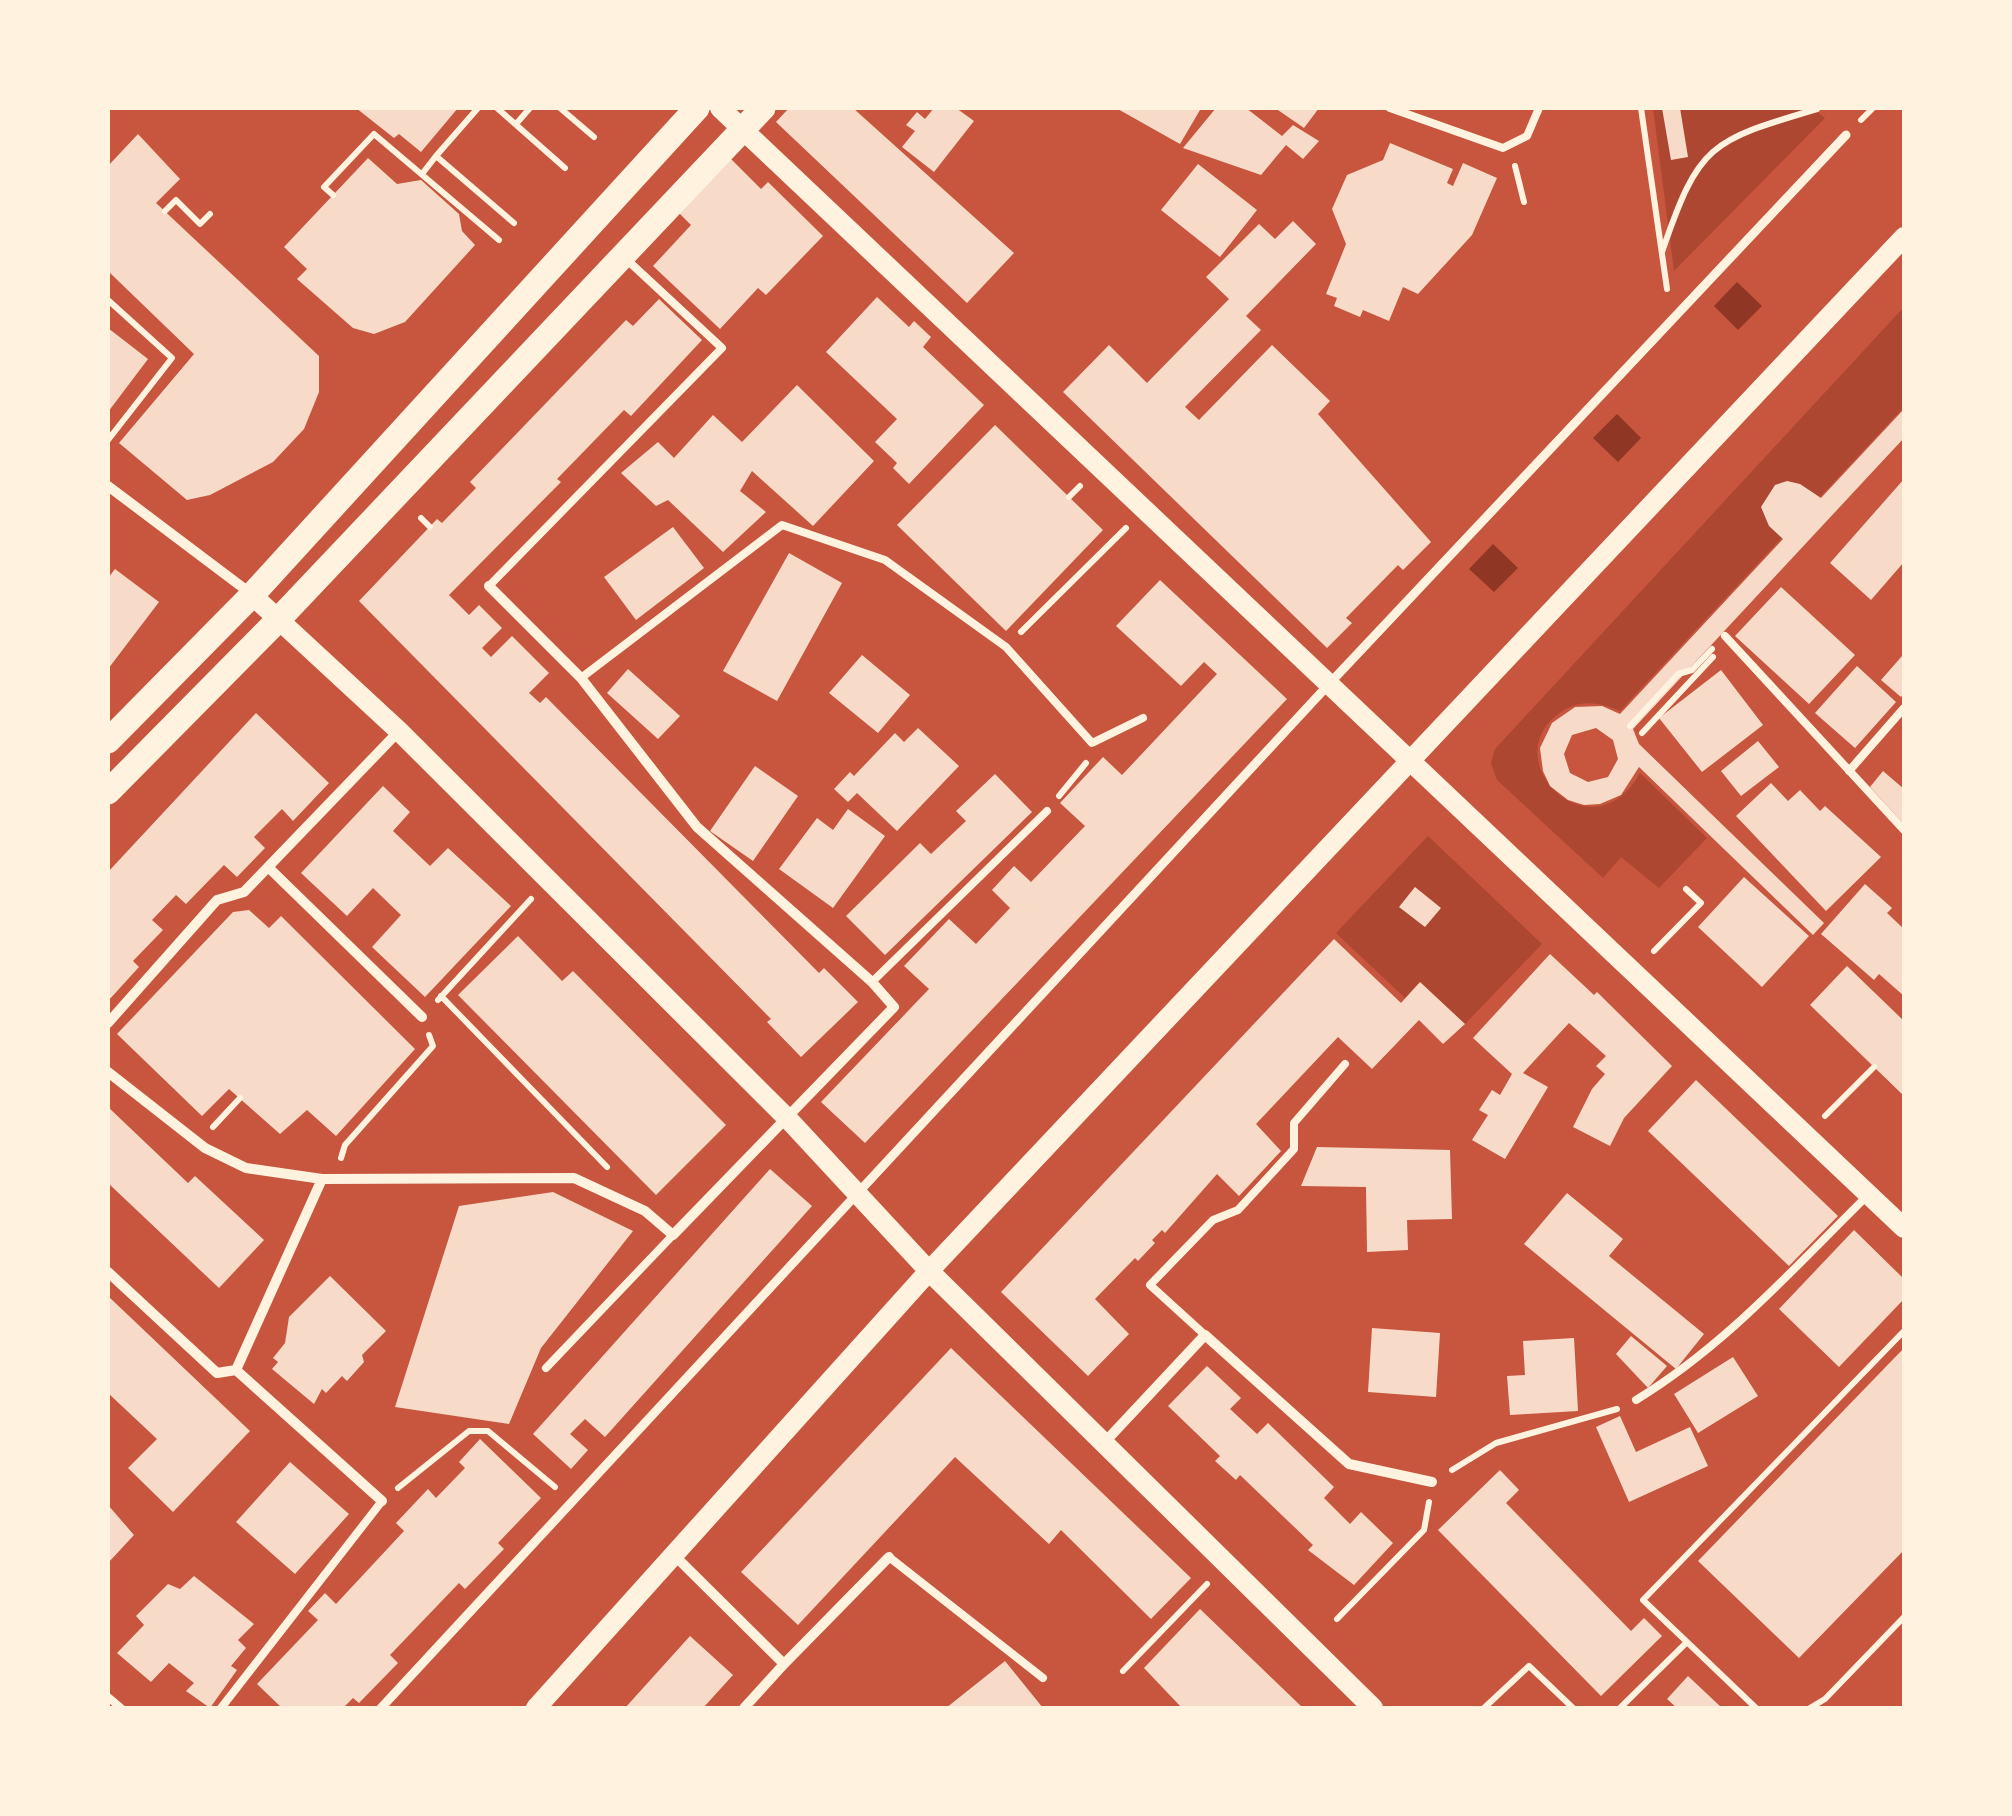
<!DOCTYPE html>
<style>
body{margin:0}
#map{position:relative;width:2012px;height:1816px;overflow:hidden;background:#c8553d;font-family:"IBM Plex Sans",sans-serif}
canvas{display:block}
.frame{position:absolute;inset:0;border:110px solid #fff3e0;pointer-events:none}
</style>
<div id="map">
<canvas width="2012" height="1816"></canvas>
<div class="frame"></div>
</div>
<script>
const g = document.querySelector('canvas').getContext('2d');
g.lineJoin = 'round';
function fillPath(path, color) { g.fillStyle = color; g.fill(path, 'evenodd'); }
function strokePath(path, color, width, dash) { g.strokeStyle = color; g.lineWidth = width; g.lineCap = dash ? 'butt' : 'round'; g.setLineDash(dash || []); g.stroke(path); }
const green = new Path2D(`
 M1653,108H1813L1825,118L1674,271Z
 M1904,307V407L1620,711C1599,702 1580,699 1561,712C1492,759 1592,859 1640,773L1707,838L1659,888L1621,857L1603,878L1497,780L1491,763L1495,749Z
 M1428,836L1542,944L1465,1024L1420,982L1405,998L1336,933Z`);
const water = new Path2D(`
 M1737,282L1762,306L1738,330L1714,306Z
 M1617,414L1641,438L1618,462L1593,438Z
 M1493,544L1518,568L1494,592L1469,569Z`);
const building = new Path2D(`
 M356,108H458L421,152L399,134L394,138Z
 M789,108H853L1014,253L967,303L776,122Z
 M934,108H956L974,121L934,172L902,147L915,131L906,125L917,112L925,119Z
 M1116,108H1195L1200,110L1180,144Z
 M1216,108H1246L1282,136L1293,125L1319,141L1303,159L1286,145L1261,175L1183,148Z
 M1275,108H1319L1304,128Z
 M1662,108H1680L1688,157L1671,160Z
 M138,134L180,179L156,203L319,356V392L304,429L273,462L210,495L187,500L119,443L194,354L108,271V166Z
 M1390,143L1453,169L1447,183L1453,186L1463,163L1497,178L1472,235L1418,294L1403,287L1389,321L1363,310L1360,317L1334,306L1337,298L1326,294L1346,244L1332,209L1347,175L1383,160Z
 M726,154L761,189L768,182L823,236L766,295L758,288L720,329L653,266L691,225L674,208Z
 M368,158L397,184L421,180L459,214L462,231L475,245L405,322L374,334L353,328L297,279L307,269L284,247Z
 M1198,164L1257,210L1220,257L1161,210Z
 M1293,221L1316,244L1246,316L1261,330L1185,407L1199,420L1272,345L1330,401L1318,414L1431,542L1403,570L1398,565L1346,618L1352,623L1327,648L1063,392L1109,345L1147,383L1229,299L1206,277L1259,224L1275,239Z
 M877,297L909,327L914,321L931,337L923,347L984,405L909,484L893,468L897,463L875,442L897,419L826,352Z
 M659,299L702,340L631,416L624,410L557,479L561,482L449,595L469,615L479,605L502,628L482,648L491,657L512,636L549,673L529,693L540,703L546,697L819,973L824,968L858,1002L801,1057L767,1022L771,1019L359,601L437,519L442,523L476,488L470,482L626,320L633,326Z
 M108,328L148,359L108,412Z
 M797,385L874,461L813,526L752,471L740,491L766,512L723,552L668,500L656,506L621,473L658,442L674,458L713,415L742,442Z
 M1904,409V438L1633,729L1639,744L1824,923L1813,935L1639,767L1621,795L1600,804L1584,805L1568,800L1550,786L1543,771L1540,748L1552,723L1575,707L1602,706L1620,714L1783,539L1769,526L1761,507L1775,485L1787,481L1800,484L1821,498ZM1596,728L1613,740L1618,759L1608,777L1588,782L1570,773L1564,754L1572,735Z
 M995,425L1103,530L1006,631L897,525Z
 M1904,479V562L1871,600L1830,563Z
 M673,527L704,568L636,620L604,577Z
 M789,553L842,583L777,701L723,671Z
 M115,569L159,602L108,669V578Z
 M1160,580L1287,699L865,1143L821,1102L929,989L904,966L949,919L976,944L1010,908L992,890L1014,866L1031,882L1085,826L1060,803L1103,757L1122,775L1217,674L1204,662L1181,686L1116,626Z
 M1781,587L1855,655L1809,704L1735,636Z
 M862,655L910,695L878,733L829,693Z
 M1902,656L1904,693L1901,697L1881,680Z
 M1857,666L1896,702L1855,748L1815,713Z
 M628,669L680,716L658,739L607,693Z
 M1721,670L1763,725L1702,772L1659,718Z
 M256,713L329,783L293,821L282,809L254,837L265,848L237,877L224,865L186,904L176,895L152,920L163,930L133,961L139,967L108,1001V872Z
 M918,728L959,766L897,831L857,793L848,802L834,789L850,772L854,776L895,733L904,742Z
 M1758,741L1779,767L1741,796L1721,771Z
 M755,766L798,796L753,861L710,831Z
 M1883,771L1904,789L1902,822L1870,787Z
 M995,774L1032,812L885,955L846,916L920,843L931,854L966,821L956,811Z
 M1771,783L1788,801L1800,790L1820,811L1825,806L1881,857L1826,911L1736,816Z
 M383,786L410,812L393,831L430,866L448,848L511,906L425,997L372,947L401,915L373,888L347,916L301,873Z
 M848,809L885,836L833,908L779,869L817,818L833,830Z
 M1744,877L1809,936L1762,987L1698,927Z
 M1865,884L1892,908L1887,913L1904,929V996L1879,974L1874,980L1821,934Z
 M1415,887L1441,908L1425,927L1399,907Z
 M249,910L269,928L281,916L415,1049L336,1136L307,1110L280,1134L229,1089L202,1116L117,1034L233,912Z
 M518,936L562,981L573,971L726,1125L656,1195L458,995Z
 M1334,939L1401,1003L1420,982L1465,1024L1443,1044L1419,1020L1372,1069L1338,1037L1256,1124L1281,1151L1239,1196L1217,1174L1165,1233L1162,1230L1152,1240L1155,1243L1138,1261L1135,1258L1095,1299L1129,1334L1088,1376L1001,1292Z
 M1550,954L1594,995L1597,992L1672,1066L1624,1118L1610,1146L1573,1127L1592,1089L1605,1074L1596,1066L1606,1056L1569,1023L1523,1073L1548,1087L1505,1159L1472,1140L1488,1115L1479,1110L1492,1090L1500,1095L1512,1074L1473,1038Z
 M1847,966L1904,1021V1096L1810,1005Z
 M1696,1080L1838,1216L1789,1266L1648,1131Z
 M108,1107L188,1183L195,1176L264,1240L219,1288L108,1183Z
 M1317,1147L1450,1150L1452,1219L1407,1220L1408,1250L1367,1252L1366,1187L1301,1186Z
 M770,1169L812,1206L605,1437L585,1419L570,1434L588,1450L571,1469L533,1434Z
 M553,1192L633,1231L541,1348L509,1424L395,1407L459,1206Z
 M1567,1193L1623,1239L1609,1256L1704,1334L1676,1369L1524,1244Z
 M1854,1230L1904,1279V1299L1839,1367L1779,1309Z
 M330,1276L386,1331L362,1355L364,1362L347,1381L342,1376L326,1393L322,1389L314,1404L272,1369L278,1362L273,1358L285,1343L289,1317Z
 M108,1296L250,1431L173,1512L128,1468L157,1439L108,1393Z
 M1372,1328L1440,1333L1436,1397L1368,1392Z
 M1631,1336L1667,1366L1648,1388L1616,1354Z
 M1574,1338L1578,1411L1510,1415L1507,1376L1525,1375L1523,1341Z
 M951,1348L1191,1578L1151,1619L1061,1530L1049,1544L955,1457L798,1625L741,1572Z
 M1904,1348V1550L1799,1658L1698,1561Z
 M1733,1357L1758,1396L1698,1433L1674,1394Z
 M1207,1366L1241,1398L1230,1409L1257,1434L1268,1423L1334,1487L1324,1498L1350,1524L1361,1512L1393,1543L1354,1585L1308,1550L1313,1545L1240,1475L1236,1480L1215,1461L1220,1456L1168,1406Z
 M1620,1416L1636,1452L1690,1427L1708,1466L1629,1502L1596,1427Z
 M480,1439L541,1498L498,1543L504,1549L465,1589L459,1583L390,1655L398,1663L359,1703L353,1698L343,1708H282L257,1684L318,1620L308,1611L325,1593L336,1604L404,1531L396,1523L428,1489L436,1498L465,1468L459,1462Z
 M290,1462L349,1514L295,1574L236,1522Z
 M1500,1470L1519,1490L1506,1503L1631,1631L1644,1618L1662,1636L1601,1696L1438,1530Z
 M108,1505L134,1535L108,1563Z
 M194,1576L254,1624L238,1640L246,1648L231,1666L237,1670L210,1708L186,1691L194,1683L169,1663L151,1682L117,1653L144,1625L136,1616L168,1584L180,1589Z
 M1200,1609L1303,1708H1182L1144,1668Z
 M690,1636L733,1675L703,1708H625Z
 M1005,1661L1043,1708H946Z
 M1688,1676L1722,1708H1677L1667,1699Z`);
const path = new Path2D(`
 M478,108L436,156L514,223
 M497,108L565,168
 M560,108L594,137
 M1641,108L1667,289
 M1861,120L1873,108
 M516,124L530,108
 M1515,166L1524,202
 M422,174L436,156
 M333,195L324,187L374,134L499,240
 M165,211L176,200L200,224L210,214
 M1662,252C1699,144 1709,141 1817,109
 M108,300L172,358L108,440
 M1069,497L1080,486
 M421,518L430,527
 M1021,632L1126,528
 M1630,726L1678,674L1692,670L1712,649
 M1642,733L1713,657
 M1059,796L1086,763
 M1654,951L1701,903L1686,889
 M441,996L607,1167
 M438,1000L531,899
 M1825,1116L1874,1067
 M213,1127L240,1098
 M341,1158L345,1145L433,1046L429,1035
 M1452,1470L1496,1443L1617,1409
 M398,1488L469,1431H488L555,1487
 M1337,1619L1424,1530L1429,1502
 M1687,1642L1756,1708
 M1123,1671L1207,1584
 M1484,1708L1529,1666L1573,1708
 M1620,1708L1687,1642L1643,1600L1904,1331
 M1810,1708L1825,1699L1904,1617`);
const service = new Path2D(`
 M1390,108L1503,148L1527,136L1539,108
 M489,586L722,348L625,258
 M1725,636L1904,830
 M581,678L782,525L885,560L1006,647L1092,743L1143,718
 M1849,771L1904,708
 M872,982L1047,811
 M1205,1335L1150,1285L1213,1220L1238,1210L1294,1149V1123L1345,1064
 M546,1368L673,1235
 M1636,1400C1725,1346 1792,1270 1865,1198
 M889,1557L1043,1678
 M108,1697L121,1708
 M221,1708L382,1501`);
const pedestrian = new Path2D(`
 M381,1708L1330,683L1846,135`);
const minor = new Path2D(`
 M108,486L250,593
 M268,867L422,1017
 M108,1023L217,900L244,892L399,731
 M108,1072L205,1148L246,1168L322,1179L574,1178L645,1211L673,1235L894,1007L872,982L697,827L581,678L489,586
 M108,1272L217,1373L236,1370L322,1179
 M236,1370L382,1501
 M1104,1443L1205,1335L1349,1464L1432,1482
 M674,1555L784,1664L744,1708
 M784,1664L889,1557`);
const secondary = new Path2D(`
 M720,108L1904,1228
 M252,595L399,731L788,1119L929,1271L1373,1708
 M536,1708L929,1271L1904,237`);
const primary = new Path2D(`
 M108,741L252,595L697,108
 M108,792L278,620L763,108`);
fillPath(green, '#ae4732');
fillPath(water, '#8f3625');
fillPath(building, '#f7dbc8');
strokePath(path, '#fff3e0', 6);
strokePath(service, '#fff3e0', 8);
strokePath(pedestrian, '#fff3e0', 9);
strokePath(minor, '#fff3e0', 10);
strokePath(secondary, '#fff3e0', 20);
strokePath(primary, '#fff3e0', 25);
</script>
